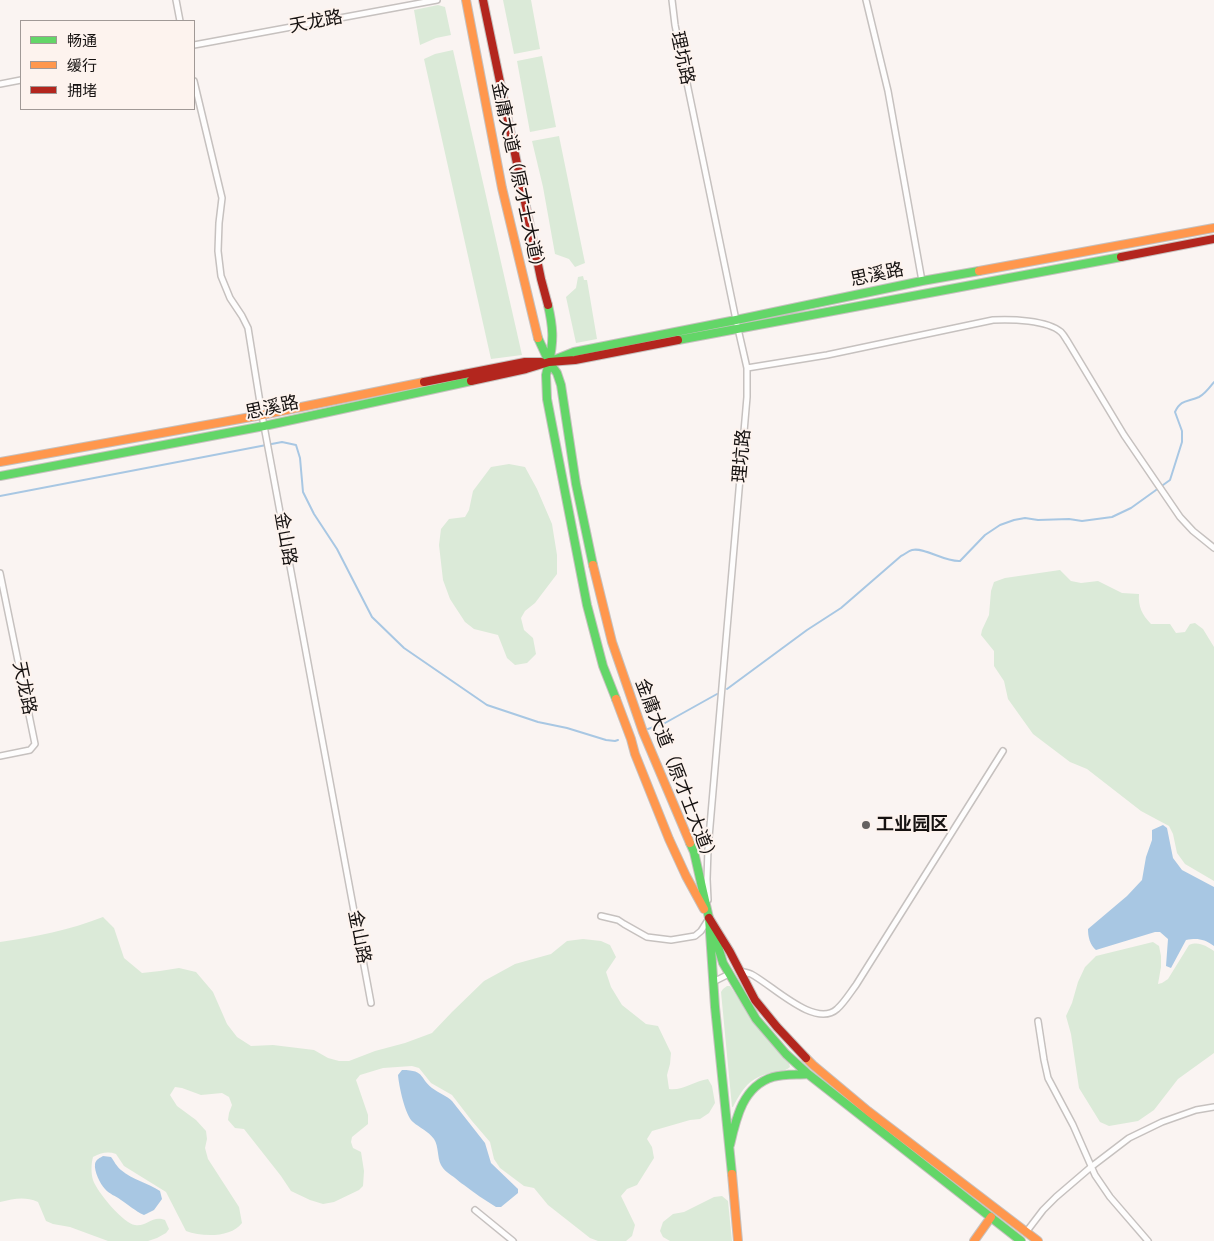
<!DOCTYPE html>
<meta charset="utf-8">
<style>
body{margin:0}
#map{position:relative;width:1214px;height:1241px;overflow:hidden;background:#faf4f2;font-family:"Roboto Serif","Noto Sans SC",serif}
canvas{display:block}
.legend{position:absolute;left:20px;top:20px;width:175px;height:90px;box-sizing:border-box;background:#fdf3ee;border:1px solid #a19996;margin:0;padding:6px 9px;list-style:none;font-size:15px;color:#161211}
.legend li{display:flex;align-items:center;gap:10px;height:25px}
.legend b{width:25px;border:1px solid #a19996}
</style>
<div id="map">
<canvas width="1214" height="1241"></canvas>
<ul class="legend">
<li><b style="height:6px;background:#63d668"></b>畅通</li>
<li><b style="height:6px;background:#ff974d"></b>缓行</li>
<li><b style="height:6px;background:#b3261e"></b>拥堵</li>
</ul>
</div>
<script>
const g = document.querySelector('canvas').getContext('2d');
g.lineJoin = 'round';
function fillPath(path, color) { g.fillStyle = color; g.fill(path, 'evenodd'); }
function strokePath(path, color, width, dash) { g.strokeStyle = color; g.lineWidth = width; g.lineCap = dash ? 'butt' : 'round'; g.setLineDash(dash || []); g.stroke(path); }
function drawText(font, color, halo, rows, align = 'center') {
  g.font = font + ' "Roboto Serif","Noto Sans SC",serif'; g.lineWidth = 4; g.setLineDash([]); g.textBaseline = 'middle'; g.strokeStyle = halo; g.fillStyle = color; for (const [text, x, y, turn = 0] of rows) {
    g.save(); g.translate(x, y); g.rotate((+turn || 0) * Math.PI / 180); g.textAlign = isNaN(turn) ? turn : align; if (halo) g.strokeText(text, 0, 0); g.fillText(text, 0, 0); g.restore();
  }
}
const green = new Path2D(`
 M503,0H531L540,49L514,54Z
 M438,5L445,7L451,35L436,38L420,45L414,10Z
 M453,50L522,355L491,359L424,59L435,54Z
 M542,56L556,127L530,132L517,61Z
 M559,136L585,263L575,267L569,259L555,254L543,187L532,141Z
 M583,276L584,280H587L597,339L576,343L566,297L576,288L578,277Z
 M509,464L525,467L537,489L552,524L557,555V574L535,603L525,611L521,618L524,630L533,638L536,654L527,663L515,665L507,658L498,635L474,629L465,622L450,599L443,580L439,545L441,529L449,519L465,517L469,510L473,491L491,467Z
 M1060,570L1071,581L1081,583L1098,581L1122,593L1139,594C1138,606 1142,615 1151,624H1170L1176,633L1185,632L1190,624L1195,623L1203,629L1214,647V881L1185,864L1177,853L1173,834L1169,826L1141,811L1087,769L1070,762L1033,734L1008,699L1004,681L994,666V651L981,635L982,630L989,615L991,591L994,582L1005,578Z
 M103,917L114,928L124,958L142,973L160,971L179,968L196,972L213,992L227,1024L237,1037L251,1046L273,1045L314,1050L328,1058L339,1061H349L375,1051L405,1043L432,1033L452,1012L484,981L515,964L551,954L567,941L583,939L601,941L610,945L616,957L606,972L611,987L622,1005L646,1024L658,1026L671,1053L670,1064L667,1075L669,1089C682,1091 695,1081 708,1079L712,1086L715,1103L709,1113L700,1119L690,1120L652,1131L647,1139L652,1147L654,1158L637,1185L627,1189L621,1196L635,1225L632,1236L626,1241H598L590,1238L548,1205L534,1188L524,1186L500,1168L494,1159L490,1142L472,1121L452,1095L431,1083L419,1068L412,1066L383,1068L360,1075L356,1080L368,1115V1124L352,1137L351,1142L353,1148L361,1152L364,1171L363,1186L359,1190L334,1202L323,1204L310,1200L291,1191L281,1176L244,1129L235,1128L228,1120L229,1113L232,1105L229,1097L222,1093L201,1095L182,1088L175,1087L170,1095L177,1106L196,1120L206,1131L207,1139L205,1148L208,1159L239,1207L242,1223C231,1238 202,1237 186,1231L166,1192L124,1166L116,1154C108,1151 100,1153 93,1157C91,1164 91,1174 93,1180C97,1192 124,1224 135,1225C147,1227 152,1215 165,1220L169,1229L166,1233L157,1238L148,1241H108L70,1227L53,1224L46,1221L38,1202C24,1196 14,1199 0,1202V942C35,937 70,930 103,917Z
 M1153,942L1159,946L1161,956V967L1158,984L1162,983L1168,979L1189,945C1199,941 1206,946 1214,951V1053L1178,1079L1154,1110L1138,1121L1109,1126L1100,1122L1079,1088L1071,1034L1066,1016L1072,1003L1078,982L1085,967L1096,956Z
 M727,986H730L753,1020L789,1063L790,1067C785,1072 778,1071 771,1073C749,1078 743,1088 733,1107H732L721,992L723,989Z
 M722,1196L728,1201L732,1241H670L663,1237L660,1231L663,1222L673,1214L684,1212L714,1197Z`);
const water = new Path2D(`
 M1163,825L1167,828L1173,858L1182,870L1214,887V946C1204,939 1198,938 1186,940L1171,968L1166,966L1168,939L1160,932H1155L1096,950C1090,945 1088,937 1088,929L1127,896L1142,880L1146,857L1152,840V830Z
 M402,1070C427,1070 418,1079 435,1090C441,1094 447,1096 452,1101L485,1143L491,1163L518,1189V1193L501,1207H496C485,1200 474,1193 464,1185C460,1183 458,1180 455,1178C450,1174 444,1171 441,1165C437,1157 439,1147 434,1139C428,1131 420,1128 413,1122C405,1115 399,1086 398,1075Z
 M103,1156L111,1157C114,1161 117,1167 121,1170C133,1180 148,1183 160,1191L162,1199L154,1210L144,1215C135,1211 129,1205 121,1200C116,1196 109,1194 105,1189C100,1184 94,1171 95,1164C96,1159 100,1158 103,1156Z`);
const stream = new Path2D(`
 M0,496L282,442L296,445L300,458L303,492L314,514L337,549L372,617L404,648L487,705L538,722L567,728L606,740L615,741L618,740
 M727,689L807,630L841,608L901,556C904,555 908,551 912,550C925,547 944,562 960,561L985,535L1000,525L1014,520L1025,518L1038,520L1069,519L1082,521L1112,517L1131,508L1170,480L1182,442V431L1175,412C1181,399 1188,402 1199,397C1205,394 1210,387 1214,382
 M648,729L665,723L717,694`);
const street = new Path2D(`
 M176,0L180,21
 M672,0L675,25L736,320L747,368V397L708,849L707,879L708,900
 M866,0L888,91L922,281
 M194,45L437,0
 M194,81L222,198L219,223L218,251L221,276L230,298L242,316L248,328L262,415L371,1003
 M0,84L21,80
 M747,368L827,355L993,320C1011,319 1047,320 1061,332C1064,335 1066,339 1068,342L1124,435L1180,517L1193,531L1214,548
 M0,573L35,744L30,750L0,756
 M601,916L618,920L624,924L647,937L671,940L695,936L701,931L708,920
 M740,971C744,972 748,973 751,974C771,984 815,1029 837,1009C844,1003 850,993 856,985L1003,751
 M713,982L729,974
 M1038,1021L1044,1060L1048,1078L1073,1125L1095,1175L1110,1197L1148,1241
 M475,1210L513,1241
 M1027,1231L1043,1210L1056,1197L1091,1167L1129,1138L1162,1122L1196,1110L1214,1107`);
const fast = new Path2D(`
 M548,305C553,327 554,340 549,362L557,373L561,385L576,484L593,565
 M538,338L549,362L546,375L547,399L587,605L603,666L616,699
 M678,340L1121,257
 M554,360L574,352L736,320L922,281L979,271
 M0,476L264,426L471,381
 M690,843L694,852L709,918L715,1007L732,1174
 M714,933L723,963L756,1019L786,1054L808,1074L1021,1241
 M730,1145C736,1118 743,1086 773,1077C784,1074 797,1075 808,1074`);
const slow = new Path2D(`
 M466,0L502,188L538,338
 M979,271L1214,228
 M0,462L262,415L424,382
 M593,565L612,642L643,732L690,843
 M616,699L631,739L635,754L669,839L686,876L704,909
 M806,1058L813,1065L868,1111L1038,1241
 M732,1174L738,1241
 M974,1241L991,1217`);
const jam = new Path2D(`
 M483,0L541,279L548,305
 M1121,257L1214,239
 M471,381L526,369L549,362L575,360L678,340
 M424,382L525,362H541
 M709,918L730,952L755,1000L777,1027L806,1058`);
const markers = [
 [866,825,5,"#666160"]
];
const streetNames = [
 ["天龙路",316,22,-11],
 ["理坑路",682,58,78],
 ["金庸大道（原才士大道）",518,179,78],
 ["思溪路",877,275,-12],
 ["思溪路",272,408,-12],
 ["理坑路",742,456,-85],
 ["金山路",285,539,80],
 ["天龙路",24,688,78],
 ["金庸大道（原才士大道）",676,772,69],
 ["金山路",359,937,79]
];
const poiNames = [
 ["工业园区",876,825]
];
fillPath(green, '#dbead8');
fillPath(water, '#a8c7e3');
strokePath(stream, '#a8c7e3', 2);
strokePath(street, '#c6c1bf', 8);
strokePath(fast, '#c6c1bf', 10);
strokePath(slow, '#c6c1bf', 10);
strokePath(jam, '#c6c1bf', 10);
strokePath(street, '#fefdfd', 5);
strokePath(fast, '#63d668', 8);
strokePath(slow, '#ff974d', 8);
strokePath(jam, '#b3261e', 8);
for (const [x, y, r, color] of markers) { const dot = new Path2D(); dot.arc(x, y, r, 0, 2 * Math.PI); g.fillStyle = color; g.fill(dot); strokePath(dot, '#fdf3ee', 2); }
drawText('18px', '#161211', '#fdf3ee', streetNames);
drawText('bold 18px', '#161211', '#fdf3ee', poiNames, 'left');
</script>
